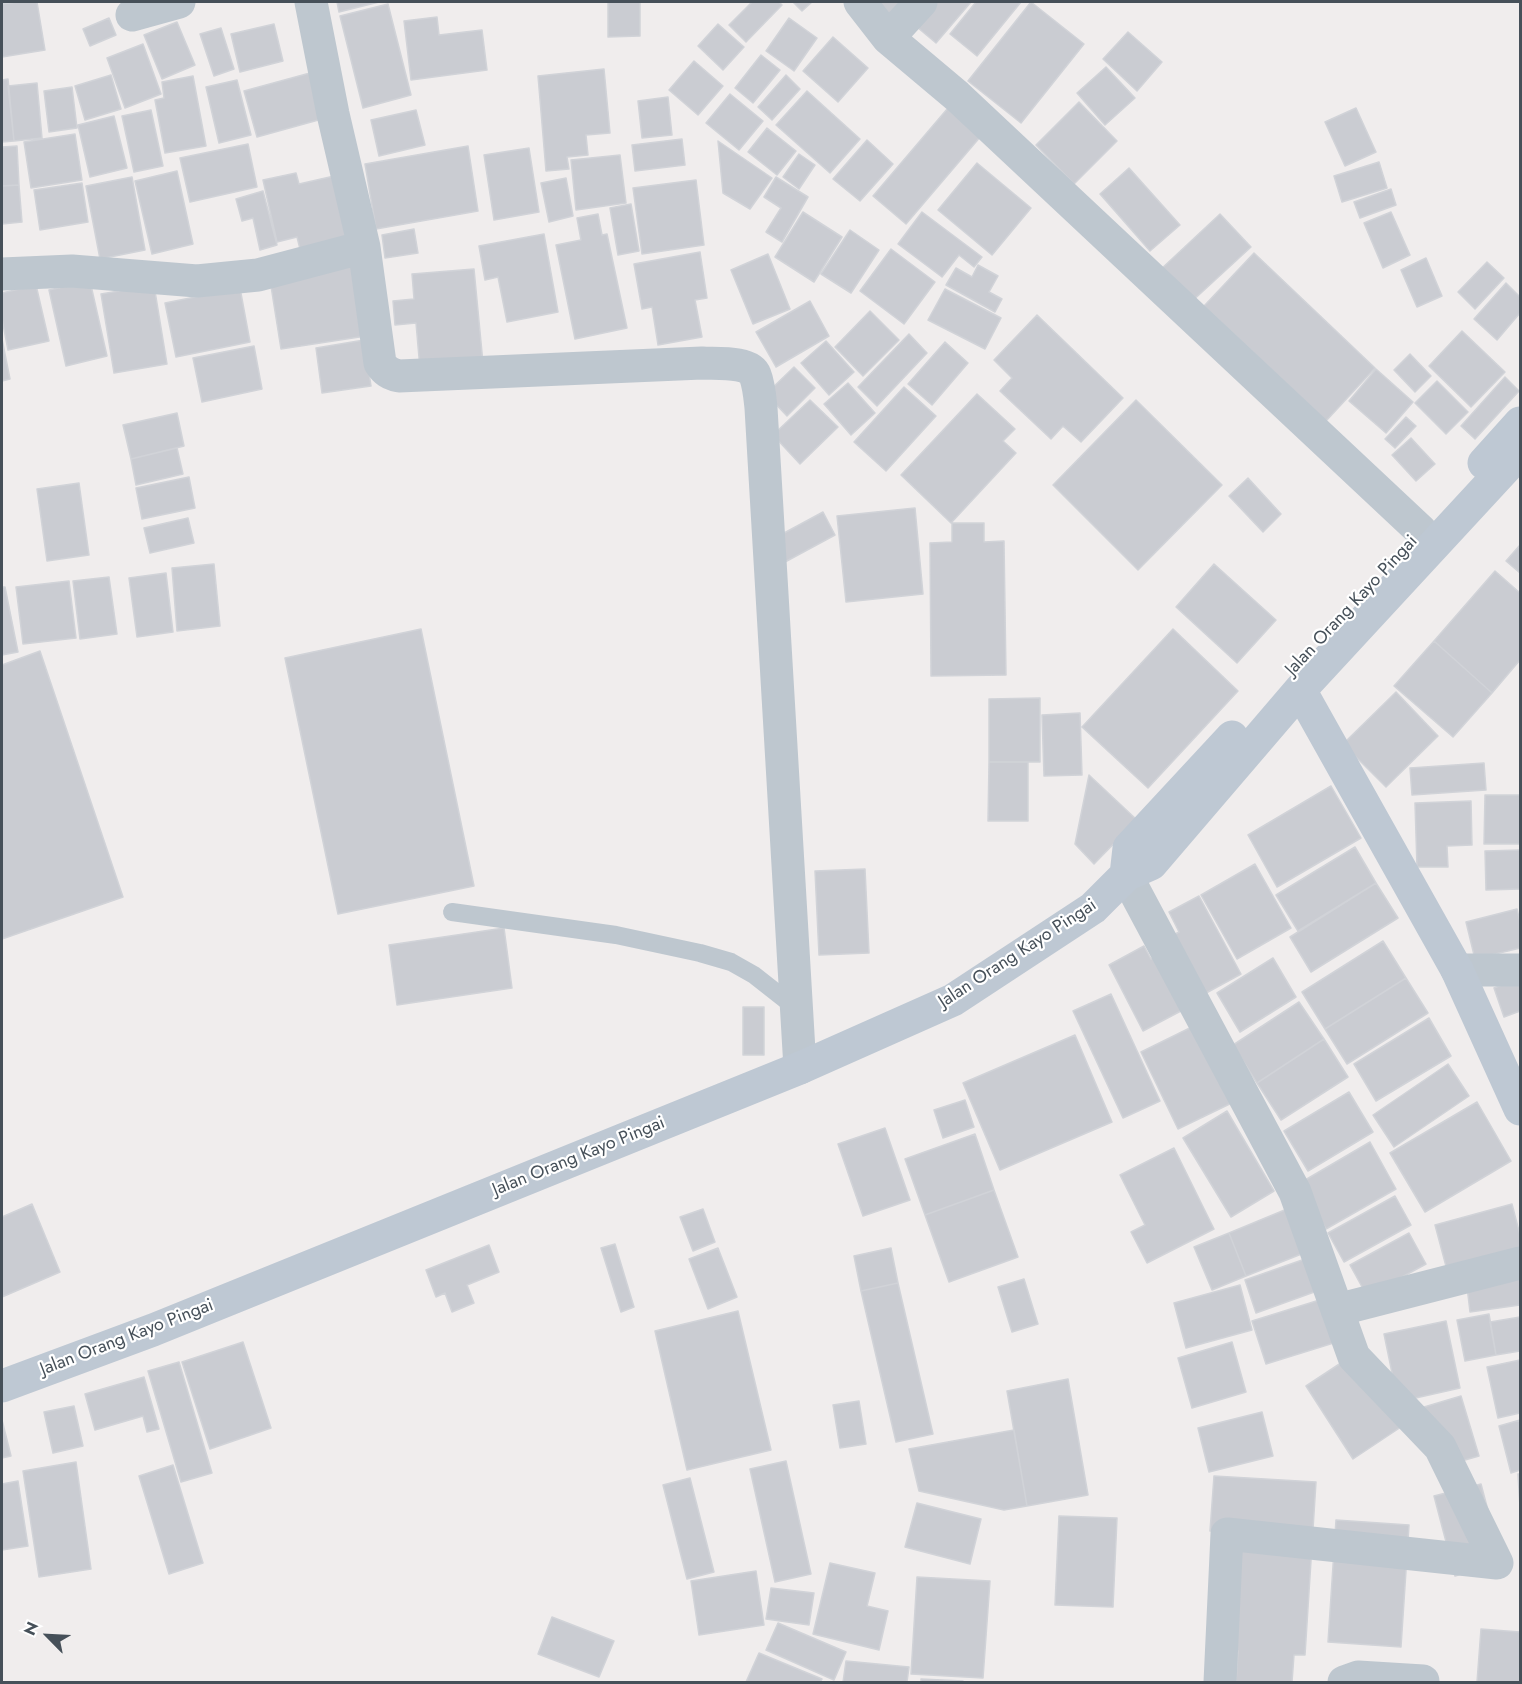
<!DOCTYPE html>
<style>
body{margin:0}
#map{position:relative;width:1522px;height:1684px;overflow:hidden;background:#f0eded;font-family:Jost,sans-serif}
canvas{display:block}
.frame{position:absolute;inset:0;border:3px solid #465059;pointer-events:none}
.north{position:absolute;left:18px;top:1606px;width:60px;height:60px;-webkit-text-stroke:4px #fff;paint-order:stroke;rotate:294deg;font-size:16px;font-weight:700;line-height:24px;text-align:center;color:#465059}
.north::after{content:'';display:block;margin:auto;width:21px;height:27px;background:#465059;clip-path:polygon(50% 0,100% 100%,50% 72%,0 100%)}
</style>
<div id="map">
<canvas width="1522" height="1684"></canvas>
<div class="frame"></div>
<div class="north">N</div>
</div>
<script>
const g = document.querySelector('canvas').getContext('2d');
g.lineJoin = 'round';
function fillPath(path, color) { g.fillStyle = color; g.fill(path, 'evenodd'); }
function strokePath(path, color, width, dash) { g.strokeStyle = color; g.lineWidth = width; g.lineCap = dash ? 'butt' : 'round'; g.setLineDash(dash || []); g.stroke(path); }
function drawText(font, color, halo, rows, align = 'center') {
  g.font = font + ' Jost,sans-serif'; g.lineWidth = 4.5; g.setLineDash([]); g.textBaseline = 'middle'; g.strokeStyle = halo; g.fillStyle = color; for (const [text, x, y, turn = 0] of rows) {
    g.save(); g.translate(x, y); g.rotate((+turn || 0) * Math.PI / 180); g.textAlign = isNaN(turn) ? turn : align; if (halo) g.strokeText(text, 0, 0); g.fillText(text, 0, 0); g.restore();
  }
}
const building = new Path2D(`
 M16,2H37L45,50L2,57V4Z
 M337,2H379L339,12Z
 M608,2H640V36L608,37Z
 M752,2H779L782,5L746,42L729,25Z
 M793,2H812L802,11Z
 M874,2H900L890,15Z
 M929,2H971L936,43L911,22Z
 M976,2H1021L977,56L950,34Z
 M1031,2L1084,44L1021,123L968,81Z
 M388,4L411,95L363,108L340,16Z
 M437,17L439,35L482,30L487,70L411,80L404,21Z
 M109,18L116,35L90,46L83,29Z
 M789,18L817,38L794,71L766,51Z
 M177,22L195,65L162,79L144,35Z
 M274,24L283,61L240,72L231,34Z
 M718,24L744,47L723,70L698,46Z
 M221,28L234,69L214,76L200,34Z
 M1128,32L1162,62L1137,91L1103,59Z
 M833,37L868,68L838,102L803,71Z
 M143,44L161,94L125,108L107,58Z
 M761,55L780,70L753,103L735,88Z
 M694,61L723,86L698,115L669,90Z
 M1106,67L1135,98L1105,125L1077,93Z
 M604,69L610,133L586,135L588,155L567,157L569,169L546,171L538,76Z
 M310,73L322,119L257,137L244,91Z
 M111,75L121,109L85,120L75,86Z
 M786,75L800,89L772,120L758,107Z
 M193,76L206,146L165,153L155,100L164,98L162,82Z
 M8,79L14,141L2,142V80Z
 M237,80L251,135L219,143L206,87Z
 M37,83L42,138L14,141L8,86Z
 M72,87L77,128L49,132L44,91Z
 M807,91L860,139L830,173L776,125Z
 M730,94L763,121L739,150L706,123Z
 M668,97L672,135L642,138L638,101Z
 M1079,102L1117,141L1074,184L1036,145Z
 M948,108L981,136L906,224L873,196Z
 M1356,108L1376,152L1345,166L1325,122Z
 M151,110L163,166L134,172L122,116Z
 M416,110L425,145L379,156L371,120Z
 M114,116L127,168L90,177L78,125Z
 M767,128L796,151L777,175L748,152Z
 M75,134L82,180L31,188L24,142Z
 M682,139L685,165L635,171L632,145Z
 M867,140L893,164L860,201L833,179Z
 M718,141L772,178L750,209L723,193Z
 M248,144L257,187L190,202L180,158Z
 M17,146L19,185L2,186V147Z
 M468,146L478,211L376,229L365,164Z
 M529,148L539,212L494,220L484,155Z
 M799,154L815,165L799,189L783,177Z
 M620,155L626,203L576,210L571,160Z
 M1379,162L1387,188L1342,202L1334,176Z
 M977,163L1031,208L992,255L938,210Z
 M1129,168L1180,225L1150,251L1100,194Z
 M177,171L193,244L152,254L135,181Z
 M296,173L299,184L343,174L358,240L301,253L297,237L277,242L263,180Z
 M132,177L145,250L100,259L86,186Z
 M776,177L808,197L782,242L766,232L781,208L764,197Z
 M566,178L573,216L549,222L541,183Z
 M696,180L704,245L642,254L633,188Z
 M82,183L88,222L40,230L34,190Z
 M19,185L22,222L2,224V186Z
 M1391,189L1396,205L1360,218L1354,202Z
 M263,191L277,245L260,250L253,218L242,221L236,199Z
 M631,204L639,251L618,255L610,208Z
 M803,212L842,237L814,282L775,257Z
 M922,212L982,257L974,267L959,255L942,277L898,244Z
 M1391,212L1410,255L1383,268L1364,223Z
 M598,214L602,235L607,234L627,328L575,339L556,245L581,240L577,218Z
 M1220,214L1251,247L1189,304L1159,271Z
 M414,229L418,253L385,258L382,235Z
 M850,230L879,250L851,293L821,274Z
 M544,234L558,312L507,322L498,277L485,280L479,246Z
 M891,249L935,282L904,324L860,291Z
 M700,252L707,298L695,300L702,337L658,345L652,307L642,309L634,264Z
 M1254,253L1375,368L1326,421L1204,306Z
 M768,254L790,309L753,324L731,270Z
 M1426,258L1442,296L1417,307L1401,270Z
 M1487,262L1504,278L1475,309L1458,292Z
 M978,265L998,276L989,292L1002,299L995,312L946,285L956,268L972,277Z
 M356,266L366,336L281,349L270,280Z
 M474,269L483,363L420,369L416,323L395,325L393,301L414,299L412,274Z
 M90,281L107,356L66,366L49,290Z
 M1506,283L1520,297V313L1497,340L1474,319Z
 M36,285L49,341L8,350L2,319V293Z
 M154,285L167,364L114,373L101,294Z
 M240,288L250,342L176,357L165,303Z
 M945,289L1001,318L985,349L928,320Z
 M810,301L829,336L776,367L756,332Z
 M870,311L899,340L863,376L835,347Z
 M1037,315L1123,398L1081,442L1063,426L1051,439L1000,391L1012,378L994,360Z
 M1462,331L1505,372L1471,407L1429,366Z
 M909,334L927,353L877,406L858,387Z
 M2,339L10,379L2,381Z
 M364,340L371,386L322,393L316,348Z
 M826,341L854,372L829,395L801,363Z
 M945,342L968,363L932,405L908,384Z
 M254,346L262,389L202,402L193,358Z
 M1410,354L1431,376L1415,392L1394,370Z
 M794,367L815,388L787,416L766,394Z
 M1376,369L1413,402L1386,433L1349,401Z
 M1505,377L1519,391L1475,439L1461,426Z
 M1437,381L1468,412L1446,434L1415,403Z
 M848,383L875,413L851,435L824,404Z
 M904,387L936,416L886,471L854,442Z
 M977,394L1015,429L1003,441L1016,453L951,523L901,475Z
 M810,400L838,427L800,464L773,435Z
 M1136,400L1222,485L1138,570L1053,485Z
 M177,413L184,446L131,459L123,425Z
 M1406,417L1416,426L1395,448L1385,439Z
 M1411,438L1435,464L1416,481L1392,455Z
 M177,448L183,474L136,485L131,459Z
 M189,477L195,508L142,519L136,488Z
 M1248,478L1281,514L1263,532L1229,496Z
 M79,483L89,555L47,561L37,489Z
 M915,508L923,594L846,602L837,516Z
 M823,512L835,535L785,562L773,539Z
 M188,518L194,543L150,553L144,528Z
 M952,523H984V542L1004,541L1006,675L931,676L930,543L952,542Z
 M1520,545V573L1506,561Z
 M214,564L220,626L177,631L172,568Z
 M1214,564L1276,620L1237,663L1176,607Z
 M1495,571L1520,593V660L1492,693L1434,641Z
 M166,573L173,632L137,637L129,578Z
 M109,577L117,634L80,639L73,581Z
 M69,581L76,638L23,644L16,587Z
 M2,587H5L18,652L2,655Z
 M421,629L474,886L338,914L285,658Z
 M1173,629L1238,691L1148,788L1082,727Z
 M1434,641L1492,693L1453,737L1394,686Z
 M40,651L123,897L2,939V665Z
 M1396,692L1438,736L1386,787L1343,744Z
 M1040,698V762H989V699Z
 M1080,713L1082,775L1044,776L1042,715Z
 M989,762H1028V821H988Z
 M1484,763L1486,790L1412,795L1410,768Z
 M1089,775L1137,820L1094,864L1075,844Z
 M1331,786L1361,838L1277,887L1248,835Z
 M1485,795H1520V844H1484Z
 M1471,801L1472,845L1447,846L1448,867H1417L1415,803Z
 M1355,847L1376,883L1298,931L1276,895Z
 M1520,850V889L1486,890L1485,851Z
 M1255,864L1291,928L1237,959L1201,895Z
 M865,869L869,953L819,955L815,871Z
 M1376,883L1398,918L1311,972L1290,937Z
 M1199,896L1241,974L1197,998L1166,939L1179,932L1169,912Z
 M1517,909L1520,922V948L1475,959L1466,922Z
 M504,928L512,988L397,1005L389,945Z
 M1383,941L1406,978L1325,1029L1302,992Z
 M1144,946L1151,959L1168,950L1196,1003L1143,1031L1109,965Z
 M1273,958L1296,997L1240,1032L1217,993Z
 M1406,978L1428,1013L1347,1064L1325,1029Z
 M1520,978V1011L1504,1017L1494,988Z
 M1111,994L1160,1101L1123,1118L1073,1011Z
 M1299,1002L1324,1039L1257,1083L1233,1045Z
 M743,1007H764V1055H743Z
 M1429,1018L1451,1056L1376,1101L1354,1064Z
 M1204,1021L1242,1098L1178,1129L1141,1052Z
 M1075,1035L1112,1122L1000,1170L963,1083Z
 M1324,1039L1348,1077L1281,1120L1257,1083Z
 M1448,1064L1469,1096L1394,1147L1373,1115Z
 M1349,1092L1373,1132L1308,1171L1284,1131Z
 M965,1100L974,1127L943,1138L934,1110Z
 M1477,1102L1511,1161L1425,1212L1390,1153Z
 M1227,1111L1274,1191L1231,1217L1183,1138Z
 M885,1128L910,1200L863,1216L838,1144Z
 M975,1134L994,1190L925,1215L905,1159Z
 M1370,1142L1396,1189L1326,1229L1300,1183Z
 M1174,1148L1214,1229L1147,1263L1131,1232L1145,1225L1120,1175Z
 M994,1190L1018,1257L949,1282L925,1215Z
 M1395,1196L1411,1225L1344,1262L1328,1233Z
 M32,1204L60,1272L2,1297V1217Z
 M1512,1204L1520,1235V1251L1447,1270L1435,1225Z
 M703,1209L715,1242L693,1251L680,1217Z
 M1287,1209L1304,1253L1246,1276L1229,1233Z
 M1229,1233L1246,1276L1212,1290L1194,1247Z
 M1409,1233L1426,1264L1367,1296L1350,1265Z
 M615,1244L634,1307L621,1312L601,1248Z
 M489,1245L499,1272L467,1285L474,1303L452,1312L445,1293L436,1297L426,1270Z
 M718,1248L737,1297L708,1309L689,1259Z
 M891,1248L898,1283L861,1291L854,1256Z
 M1305,1259L1317,1291L1256,1313L1245,1280Z
 M1520,1270V1305L1470,1312L1466,1278Z
 M1024,1279L1038,1324L1012,1332L998,1287Z
 M898,1283L933,1434L896,1442L861,1291Z
 M1240,1285L1252,1330L1186,1348L1174,1303Z
 M1326,1298L1340,1341L1266,1364L1252,1321Z
 M738,1311L771,1450L687,1470L655,1331Z
 M1489,1314L1496,1355L1465,1361L1457,1320Z
 M1520,1317V1351L1496,1355L1490,1322Z
 M1446,1321L1460,1388L1398,1402L1384,1334Z
 M243,1342L271,1428L210,1449L182,1362Z
 M1232,1342L1246,1392L1192,1408L1178,1358Z
 M1356,1353L1404,1425L1353,1459L1306,1386Z
 M1520,1360V1413L1498,1418L1487,1367Z
 M179,1362L212,1473L181,1482L148,1371Z
 M144,1377L159,1429L147,1432L143,1416L95,1430L85,1394Z
 M1068,1379L1088,1495L1027,1506L1007,1391Z
 M1461,1396L1479,1456L1451,1464L1414,1410Z
 M859,1401L866,1444L840,1448L833,1405Z
 M74,1406L83,1446L53,1453L44,1412Z
 M1262,1412L1273,1456L1209,1472L1198,1428Z
 M2,1420L11,1456L2,1458Z
 M1520,1420V1470L1511,1473L1499,1426Z
 M1014,1430L1027,1506L1004,1510L919,1491L909,1449Z
 M786,1461L811,1574L775,1582L750,1469Z
 M76,1462L91,1569L39,1577L23,1471Z
 M173,1465L203,1563L169,1574L139,1476Z
 M1518,1474H1520V1507Z
 M1214,1476L1316,1482L1305,1655H1294L1292,1682H1236L1238,1651L1225,1650L1233,1532L1210,1531Z
 M690,1478L714,1572L687,1579L663,1485Z
 M18,1481L28,1546L2,1550V1484Z
 M1481,1484L1502,1563L1455,1576L1434,1496Z
 M917,1503L981,1519L970,1564L905,1547Z
 M1059,1516L1117,1518L1113,1607L1055,1605Z
 M1336,1520L1409,1525L1401,1647L1328,1642Z
 M830,1563L875,1573L867,1606L888,1611L879,1650L813,1634Z
 M756,1571L764,1625L699,1635L691,1581Z
 M917,1577L990,1581L983,1678L911,1674Z
 M771,1588L814,1593L809,1625L766,1619Z
 M552,1617L614,1641L599,1677L538,1654Z
 M778,1623L846,1652L834,1680L766,1650Z
 M1481,1629L1520,1632V1682H1477Z
 M759,1653L822,1679L820,1682H746Z
 M846,1661L909,1667L907,1682H843Z
 M921,1679L963,1681V1682H921Z`);
const lane = new Path2D(`
 M452,912L616,935L700,953L731,962L754,975L796,1008`);
const street = new Path2D(`
 M311,2L333,114L364,247L380,363C385,371 390,374 399,376L702,363C716,364 750,361 755,375C759,385 760,398 761,408L800,1068
 M860,2L888,38L957,96L1421,531
 M132,15L179,2
 M888,38L921,2
 M2,274L72,271L197,281L258,275L364,247
 M1126,875L1295,1192L1354,1357L1440,1447L1497,1563L1227,1534L1220,1682
 M1457,970H1520
 M1337,1310L1520,1263
 M1344,1682L1358,1677L1423,1681`);
const secondary = new Path2D(`
 M1484,463L1520,423
 M1300,690L1457,970L1520,1109
 M1126,875L1129,848L1232,737
 M2,1386L153,1330L800,1068L953,1000L1093,908L1126,875L1151,864L1300,690L1520,452`);
const streetNames = [
 ["Jalan Orang Kayo Pingai",1352,606,-47],
 ["Jalan Orang Kayo Pingai",1018,954,-33],
 ["Jalan Orang Kayo Pingai",579,1157,-22],
 ["Jalan Orang Kayo Pingai",127,1338,-21]
];
fillPath(building, '#caccd2');
strokePath(building, '#d1d3d8', 1.5);
strokePath(lane, '#bec7cf', 18);
strokePath(street, '#bec7cf', 33);
strokePath(secondary, '#bec8d3', 33);
drawText('18px', '#465059', '#fff', streetNames);
</script>
